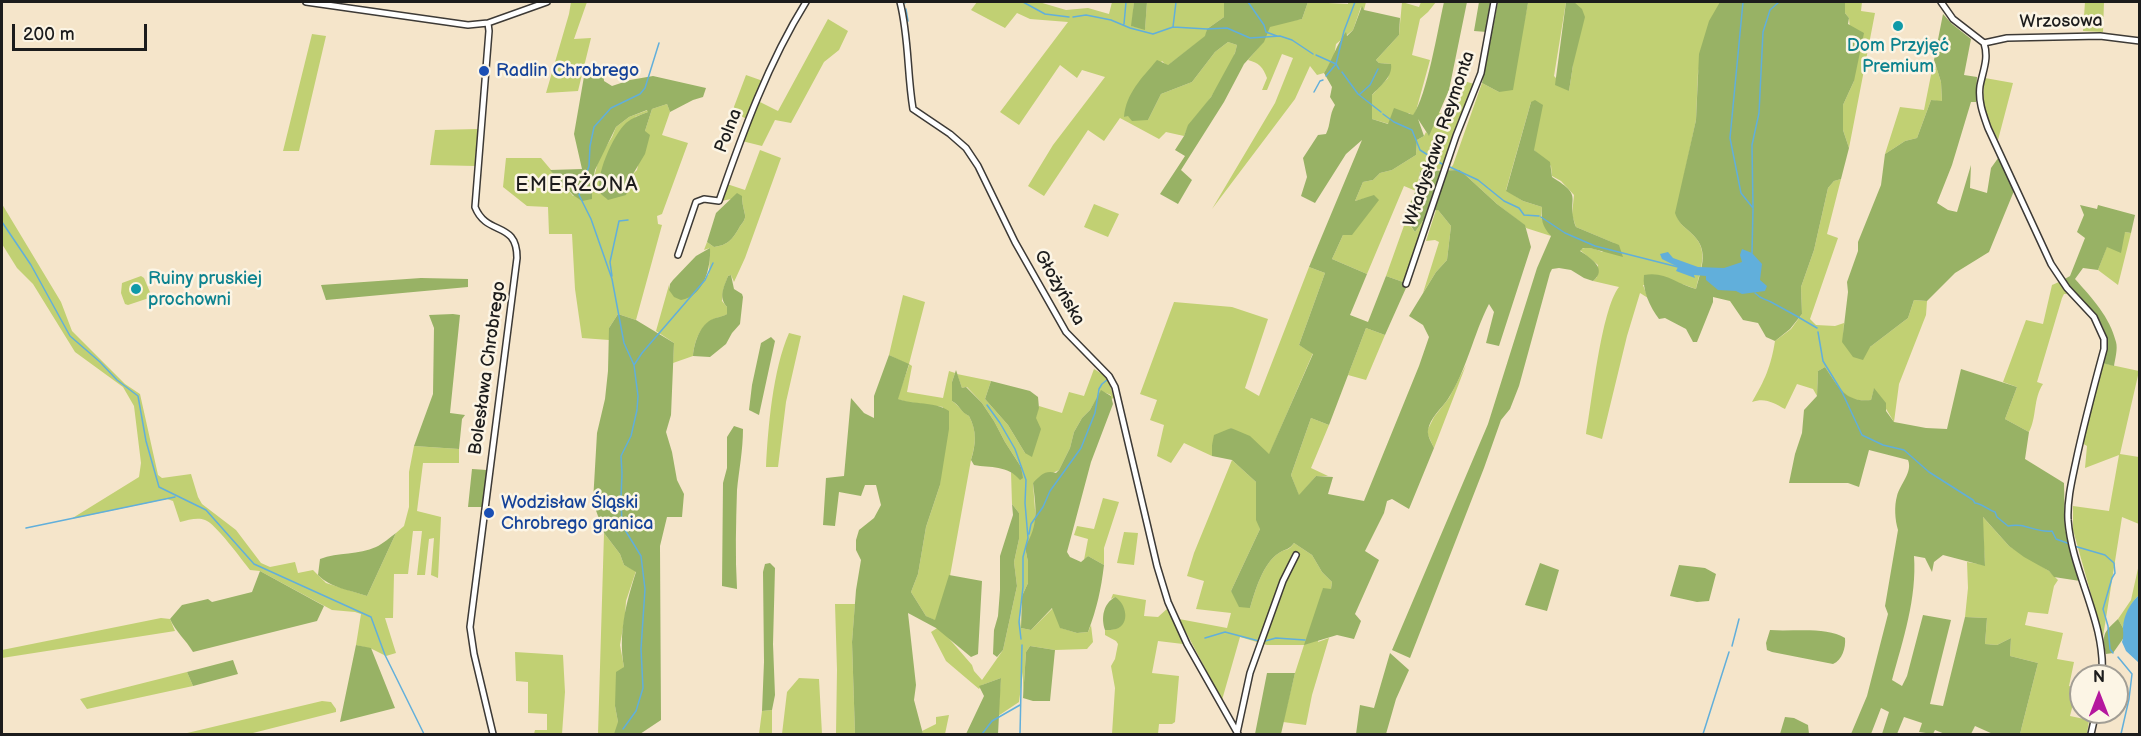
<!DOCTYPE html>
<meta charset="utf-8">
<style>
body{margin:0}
#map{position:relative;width:2141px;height:736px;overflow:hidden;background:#f5e5ca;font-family:"Balsamiq Sans",sans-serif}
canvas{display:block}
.frame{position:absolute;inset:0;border:3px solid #1c1c1c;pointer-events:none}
.north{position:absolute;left:2069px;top:664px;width:60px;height:60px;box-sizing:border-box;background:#fcf5e5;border:2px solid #a29e95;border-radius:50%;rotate:0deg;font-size:16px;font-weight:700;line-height:24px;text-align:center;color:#1c1c1c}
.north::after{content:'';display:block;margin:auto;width:21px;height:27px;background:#b5179e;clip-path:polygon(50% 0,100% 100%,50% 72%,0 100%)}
.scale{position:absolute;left:12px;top:24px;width:135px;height:27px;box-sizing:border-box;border:3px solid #1c1c1c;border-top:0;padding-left:8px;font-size:18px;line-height:21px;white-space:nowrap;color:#1c1c1c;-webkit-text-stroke:4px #fcf5e5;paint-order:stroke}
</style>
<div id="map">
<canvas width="2141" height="736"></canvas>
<div class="frame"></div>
<div class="north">N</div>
<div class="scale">200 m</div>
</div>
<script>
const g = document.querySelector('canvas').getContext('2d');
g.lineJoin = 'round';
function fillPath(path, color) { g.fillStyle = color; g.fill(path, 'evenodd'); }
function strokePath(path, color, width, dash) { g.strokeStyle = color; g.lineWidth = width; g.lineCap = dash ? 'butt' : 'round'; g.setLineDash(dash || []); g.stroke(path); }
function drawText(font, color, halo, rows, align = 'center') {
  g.font = font + ' "Balsamiq Sans",sans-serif'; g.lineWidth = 5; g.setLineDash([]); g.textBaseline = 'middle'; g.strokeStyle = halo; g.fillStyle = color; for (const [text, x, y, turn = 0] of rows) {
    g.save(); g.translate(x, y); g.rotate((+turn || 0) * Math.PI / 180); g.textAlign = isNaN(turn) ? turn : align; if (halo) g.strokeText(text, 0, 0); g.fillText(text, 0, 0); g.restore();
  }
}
const green = new Path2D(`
 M571,2H587L574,39L591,38L578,91L546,93L569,14Z
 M977,2H1039L1066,10L1088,8L1109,14L1112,2H1134L1132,26L1145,29L1147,2H1224V17L1207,29L1206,36L1167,66L1162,61L1124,117L1128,115L1148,120L1161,94L1192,82L1215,52L1228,42L1237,45C1234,62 1221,82 1211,97C1202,111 1190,120 1184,136L1166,132L1159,139L1120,118L1104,141L1088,130L1044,196L1028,186L1053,145L1105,77L1082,70L1077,78L1060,65L1019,125L1000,112L1068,22L1030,19L1017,13L1005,28L971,10Z
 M1308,2L1348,4V2H1366L1364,10L1361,7L1353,30L1336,44L1334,57L1324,73L1317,75L1310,66L1295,99L1212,209L1275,103L1293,58L1282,54L1267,90H1262L1267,78C1263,67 1259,63 1248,60L1264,41L1242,29L1302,19Z
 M1402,2L1419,7L1421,2H1436L1428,12L1420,19L1412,55L1430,60L1416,111L1413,116L1409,113L1389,124L1372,119V95L1388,78L1391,64L1379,63L1376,60L1399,35Z
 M1522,2H1566L1554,76L1569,91L1573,65L1574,2H1721L1698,72L1696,120L1676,213C1678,222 1683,226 1690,232C1710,249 1701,266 1696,289L1682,284L1643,285L1648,298L1640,293L1627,336L1602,439L1586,434C1592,402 1601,310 1619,287L1593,281L1597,277L1598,265L1580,250C1586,245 1596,249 1602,252L1614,243L1576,227L1572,215L1574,195L1561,181L1552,176L1551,166L1534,150L1531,102L1506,190L1523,201L1542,207L1541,217L1551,236L1526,228L1524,225L1497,204L1460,170H1449L1453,165L1482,83L1499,92L1519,47L1528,3Z
 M1845,2H1862L1861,11L1875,13L1849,148L1843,130V105L1854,81L1849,18L1845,13Z
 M2085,2H2104L2103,32L2083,31Z
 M828,19L848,31L839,50L824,62L791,123L775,120L762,146L742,141L758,101L778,111Z
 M312,34L326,36L299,151H283Z
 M1934,60L1941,82L1942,102L1931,100L1917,138L1905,141L1885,154L1900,107L1924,110Z
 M746,75L763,81L747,119L732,112Z
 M1985,78L2013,83L1998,140C1987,117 1980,105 1985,78Z
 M1461,80L1474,84L1445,169L1420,171L1416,191L1404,186L1367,274L1332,259L1343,235L1374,196L1355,201L1363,182L1373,180L1380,173L1392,170L1416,155L1417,140L1424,136L1426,132L1429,135L1438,112L1447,117Z
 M667,104L670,112L662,135L688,143L662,214L657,216L658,224L662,225L636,320L618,314L609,328V340L582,338L575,289L572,234H549L548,207L527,206L503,187L506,158H541L573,196L592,185L599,158L612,137L616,127L629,117L648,110V112L635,117L630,188L633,174L637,170L645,131L652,109Z
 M478,129L476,166L430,165L435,130Z
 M760,150L781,158L745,258L734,282L731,275L728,276L723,290L722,301L727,307V314C723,317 718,317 714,319C700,325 694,342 693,356L673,363L674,343L656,331L669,285V290L701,284L709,274L710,248L704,250L707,242L714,247C728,245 732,240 739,228C741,224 746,220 745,215C744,209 742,204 742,197L721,201L727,184L745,190Z
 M1841,179L1827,234L1838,238L1810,319L1816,325L1835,326L1844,323L1843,342L1870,347L1908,318L1914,300L1927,301L1926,315L1899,384L1894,422L1874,389L1871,400C1845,404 1838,386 1825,367L1818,371L1817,396L1813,389L1797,384L1785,409C1774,403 1765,397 1752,402C1765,380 1771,366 1775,341L1791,329L1802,314L1801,287L1814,250L1828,188L1834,181Z
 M2,204L61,302L72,331L125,384L140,394L158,475L162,478L191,474L198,497L202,504L236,530L261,563L270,567L295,562L298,573L313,570L326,583L367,596L396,533L404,526L409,507V472L414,446L459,449V463H423L417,511L441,517L438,578L431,575L434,538L429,539L425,575H417L422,531H413L408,574H394L393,618H385L396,653L386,656L372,649L356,645L361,614L355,612L332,610L260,571L250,570C242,560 215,523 205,520C198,517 188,520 180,522L173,501L167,499L71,519L139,477L141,463L134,406L123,387L75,352L33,284L17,268L2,244Z
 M1094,204L1119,214L1108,237L1084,227Z
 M1436,210H1438L1451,226L1447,260L1436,272L1423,293L1439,242L1435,240L1426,241Z
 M1430,211L1403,282L1386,276L1406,220L1415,232Z
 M2125,232L2131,233L2118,285L2098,270L2107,246Z
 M1309,267L1325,273L1299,345L1313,353L1269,455L1231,428L1223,433L1212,445V456L1184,443L1171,463L1157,456L1164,425L1150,420L1157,400L1140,394L1174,302L1232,307L1268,319L1245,388L1259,396Z
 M141,276L144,278L152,297L128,305L125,304L121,293L122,283Z
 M2059,282L2067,294H2064L2062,298L2037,382L2043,384C2033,399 2037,417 2029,432L2005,419L2017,387L2003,382L2026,320L2043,324L2052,285Z
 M903,295L925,302L909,364L912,366L907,392L943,398L949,371L955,373L952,382V401C959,405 961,412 969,416C977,431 976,443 971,460L950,576L936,621L926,616L911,592L918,574L926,527L940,485L943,407L907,402L897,399L909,365L889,355Z
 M1366,328L1385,335L1366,380L1348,375Z
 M789,333L801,336L786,402L778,467H766C768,427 773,369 789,333Z
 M2102,363L2139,371L2120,454L2139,457V524L2122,517L2103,637L2073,530V506L2109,511L2119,455L2085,468L2087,446L2082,443L2089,406Z
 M1466,365L1434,448L1428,435V429L1434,417L1449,398Z
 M1094,369L1107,377L1114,398L1111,399V395L1101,391L1090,410L1082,418L1074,432L1070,448L1059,470L1033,483L1036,523L1034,533L1025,547L1028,562V583L1022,596L1020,617L1021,628L1031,630L1053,608L1061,628L1077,633L1088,632L1091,625L1093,642L1087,649L1055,650L1030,646L1026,652L1023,698V672L1019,702L998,716L1001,678L982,685L979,689L946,661L931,632L939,627L972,665L974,671L982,680L1003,650L1017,586L1014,562L1019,539V513L1012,504L1011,472L1015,474L1021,467L1005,442L994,421L982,403L967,387L962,388L957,374L991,381L985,399L1008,425L1025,453L1039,406L1062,413L1069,392L1084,396Z
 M1311,418L1329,425L1311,468L1328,476H1316L1299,496L1291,475Z
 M1232,460L1256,482L1260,529L1231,591L1250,608C1255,591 1263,563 1279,553C1286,548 1288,552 1294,543L1312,555L1322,572L1332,582L1331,589H1323L1318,642L1329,638L1312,695L1306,725L1283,722L1295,673L1304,645H1267L1240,637L1222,700L1179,619L1227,628L1231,613L1196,609L1204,581L1187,576L1194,553Z
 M1103,498L1119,502L1104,548V565L1088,556L1084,560L1088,539L1074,535L1077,526L1094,529Z
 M1982,516L2009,546L2049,571L2058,580L2054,586L2048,614L2028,612L2025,625L2063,633L2057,659L2074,662L2069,686L2077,688L2070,716L2089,720L2087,734H2020L2038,663L2010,656L2011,638L1997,645L1985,644L1987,618L1965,617L1968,588L1967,562L1985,565Z
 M1124,532L1138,533L1134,565L1117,563Z
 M604,533L620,554L624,565L636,571L626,601L625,616L620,645L624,667L615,706L618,722L624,734H598Z
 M2139,564V595C2129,604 2126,615 2123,628L2118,619L2131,600Z
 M1113,594L1146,600L1144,616L1158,617L1168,608L1184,642L1183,644L1158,641L1152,673L1179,676L1175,722L1172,724H1159L1158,734H1112L1115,688L1111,666L1115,659L1118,644L1116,641L1105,635V630L1115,629V597L1111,599Z
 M835,604H855L852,642L855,734H836L837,670Z
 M161,618L170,619L175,631L2,658V650Z
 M515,652L563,655L565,692L562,734H534L535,730H547V714L528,713V682L516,681Z
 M187,672L193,686L87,709L80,699Z
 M799,678L819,679L822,734H782L787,692Z
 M322,701L331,702L336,709V712L249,734H183Z
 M772,710V734H759L762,711Z
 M949,715L945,734H923L922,731L936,724V717Z`);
const forest = new Path2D(`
 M1134,2H1147L1145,30L1131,26Z
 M1224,2H1308L1302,19L1270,27L1264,42L1244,64L1224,102L1181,170L1192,180L1178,204L1160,194L1185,156L1175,150L1184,136L1188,125L1211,97L1235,53L1237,45L1228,42L1215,52L1192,82L1161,94L1148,120L1132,121L1128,116L1124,117C1126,93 1142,78 1157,60L1168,65L1205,36L1207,29L1224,17Z
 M1444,2H1467L1449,90L1429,136L1418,119L1424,136L1417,140L1416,155L1392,170L1380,173L1373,180L1363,182L1355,201L1374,195L1379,200L1352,235H1343L1332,259L1367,274L1350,315L1368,322L1386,276L1403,282L1406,288L1385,335L1366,328L1329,425L1311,418L1291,475L1299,495L1316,476L1333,477L1328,494L1364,501L1419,366L1429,337L1423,325L1409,316L1436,272L1447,260L1451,226L1438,210L1430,211L1415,232L1404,216L1418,186L1420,171L1460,170L1497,204L1525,225L1531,247L1499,346L1486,343L1494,312L1489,304C1473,335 1467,370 1448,399C1441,409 1430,418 1428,430C1427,436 1432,443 1434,448L1409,509L1392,499L1387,501L1384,513L1365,551L1379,560L1355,614L1361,621L1354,639L1337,635L1304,645L1323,588L1331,589L1332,582L1322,572L1312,555L1294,543C1288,551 1286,548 1279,553C1263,563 1255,591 1250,608L1239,607L1231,591L1260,529L1256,520V482L1232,460L1212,456V445L1214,435L1231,428L1250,436L1269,454L1313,354L1299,345L1325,273L1309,267L1362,140L1346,154L1315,203L1301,196L1307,177L1303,158L1318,135L1326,134C1331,124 1329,115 1335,105L1330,97L1332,87L1324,73C1333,59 1336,45 1346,32L1347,36L1353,30L1362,6L1364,10L1400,18L1399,35L1376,60L1379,63L1391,64C1393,77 1380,86 1372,95V119L1388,124L1394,108L1413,115C1427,96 1438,28 1444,2Z
 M1479,2H1492L1487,32L1474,31Z
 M1498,2L1528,3L1513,90L1499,92L1482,83Z
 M1566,2H1574L1582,9L1585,17L1573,65L1569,91L1555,85Z
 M1720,2H1845V13L1849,18L1848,24L1864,33L1854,81L1843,105V130L1849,148L1841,179L1834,181L1828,188L1814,250L1801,287L1802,314L1790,329L1775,341L1766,337L1758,323L1743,320L1730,301L1713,297V302L1697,342H1693L1686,329L1665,318L1659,319C1650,307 1642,290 1644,275C1666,271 1676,284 1696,289C1702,266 1710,249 1690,232C1683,226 1678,222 1675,213L1696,120L1699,54L1709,21Z
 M1943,14L1952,24L1971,39L1964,75L1977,77L1976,102H1971L1952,165L1937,203L1948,210L1957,212L1971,165L1970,188L1987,193L1991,168L2001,154L2016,186L1989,252L1955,273L1927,301L1914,300L1908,318L1870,347L1863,360L1853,357L1842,342L1848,292L1847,282L1858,251V242L1881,185L1885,154L1905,141L1917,138L1931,100L1942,101L1941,82L1934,60Z
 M586,65L603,71L604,81L612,86L630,80L653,76L706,88L703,97L693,100L670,112L667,104L652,109L645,131L650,135L645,154L633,174L626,195L608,200C606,198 603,196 601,194C593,178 614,134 626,123C632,118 640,115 648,112L647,110L629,117L616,127L595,170L592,185V199L582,201L573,195L550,170L582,169L574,134Z
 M1535,100L1543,105L1534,150L1550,162L1552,177C1586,198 1565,196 1576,227L1619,245L1623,257L1590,248H1583L1580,251C1591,258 1608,269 1593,281L1584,278L1571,270L1559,268L1552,269L1550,273L1519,386L1510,409L1501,420L1484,468L1410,658L1392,650L1488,424L1537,268L1551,236C1542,226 1541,220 1542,207L1523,201L1506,191L1531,102Z
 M737,193L742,196C742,204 744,209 745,215C746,220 741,224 739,228C732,240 728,245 714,247L707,242L716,213Z
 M2080,205L2097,209L2098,205L2135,215L2131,233L2125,232L2121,253L2107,247L2098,270L2083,268L2075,279C2092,298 2110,317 2116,342C2118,349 2115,359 2114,366L2102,363C2104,358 2107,350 2107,345C2107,316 2078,300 2063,280L2070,276L2085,238L2077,232L2084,215Z
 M710,248C711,268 704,296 681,300L674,297L669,290L670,284L673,280L696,256Z
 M731,275L734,289L742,294L743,297L740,324L732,333L726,344L710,357L693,356C694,343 700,324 713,319C718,317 722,317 727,314V307C718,297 724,287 728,276Z
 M421,278L468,279V287L326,300L321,285Z
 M453,314L460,315L450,413L465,415L462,419L459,449L414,446L433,394L434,328L429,315Z
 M618,314L636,320L674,343L671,415L666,432L672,452L677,480L684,494L682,517H667L660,546L661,720L640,734H614L618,722L615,706L616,672L624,667C618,634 626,603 636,572L624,565L620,554L604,533L593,502L597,433L605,399L608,371L609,328Z
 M771,337L775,341L759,415L749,410L752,385L761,343Z
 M889,355L909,364L898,399C914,405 934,401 949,411V429L940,485L926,527L918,574L911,592L926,616L935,620L949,575L982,581L978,654L971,657L936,628L908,613L916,685L914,700L923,734H855L852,642L856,590L861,560L856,550V540L859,530L874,518L881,505L876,485H865L861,496L839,492L835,526L823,525L826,478L844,476L851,398L864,413L874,418V396Z
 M1825,367C1838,386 1845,403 1871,400L1874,388L1886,403V411L1894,422L1926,428L1947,429L1961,369L2017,387L2005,419L2029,432L2025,459L2064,483L2065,529L2080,581L2054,577L2049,571L2024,557L2009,546L1983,517L1985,566L1943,555L1934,562L1932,572L1925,558L1914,556C1917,598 1903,640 1892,680L1902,686L1907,676L1923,615L1951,620L1930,704L1943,706L1965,617L1987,618L1985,644L1997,645L2011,638L2010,656L2038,663L2020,734H1993L1975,726L1971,734H1945L1935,730L1933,734L1919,732L1922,723L1904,717L1897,734H1882L1889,712L1881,708L1871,734H1851L1867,696L1888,614L1885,606L1898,530C1895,520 1894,506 1897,496C1900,484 1913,472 1908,460L1869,450L1859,487L1848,483H1789L1795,454L1802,433L1804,410L1817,396L1818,371Z
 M956,370L962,388L966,387L982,403L994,421L1005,442L1021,467L1023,478L1020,480C1008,465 990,468 974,465L971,460C976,444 977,431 969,416C960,412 960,405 952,401V382Z
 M991,381L1030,391L1038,397L1039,408L1036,418L1041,429L1032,457L1025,453L1008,425L985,399Z
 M1101,390L1111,396L1113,404L1091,462L1067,552L1070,557L1081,562L1088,556L1104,565C1101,590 1097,608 1088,632L1077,633L1060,628L1052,608L1031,630L1021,628L1022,596L1028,583V562L1025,547C1039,524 1036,509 1033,483C1041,475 1045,470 1056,473L1059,470L1070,448L1074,432L1082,418L1090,410Z
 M734,426L743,429C743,450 739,470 737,490C736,523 735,556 737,589L722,586L723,483L727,468V437Z
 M472,469L487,470L482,507H468Z
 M1012,504L1019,513V539L1014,562L1017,586L1003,650L997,657L993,654L994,630L998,616L1000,590V556L1013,515Z
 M396,533L367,596C350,590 331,588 318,575L320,559C338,552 359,555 376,547C383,544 390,537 396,533Z
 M770,563L775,568L773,644L775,695L772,710L762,711L764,662L763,572L765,564Z
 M1540,563L1559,570L1547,611L1525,605Z
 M1679,565L1705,568L1716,574L1709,601L1697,602L1670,596Z
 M260,571L324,606L317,621L193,652C186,640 176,632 170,619L182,605L208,599L212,602L252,592Z
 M1115,597C1126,603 1131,624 1116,629C1112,630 1109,630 1105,630C1101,618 1103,604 1115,597Z
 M2118,619L2123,628L2125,636L2113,653L2106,654C2102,634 2103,633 2118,619Z
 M1770,630C1793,632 1826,626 1845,638C1846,648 1842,660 1833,664L1772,652L1767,650L1766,643Z
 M356,645L371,648L395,708L340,722Z
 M1030,646L1055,650L1050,701H1033L1023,698L1026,652Z
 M1390,653L1409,670L1396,699L1386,734H1356L1360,705L1374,708Z
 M233,660L238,674L193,686L187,672Z
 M1267,673H1295L1281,734H1255Z
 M1001,678L998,734H966L984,696L979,686Z
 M1785,717L1794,718L1808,725L1809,734H1780Z`);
const water = new Path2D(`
 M1742,249L1752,253L1762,264L1760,280L1767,286L1765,291L1742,294L1736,291L1718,290L1706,280V276L1694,275L1695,278L1676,271L1678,267L1662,259L1660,254L1668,252L1673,258L1698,267L1724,268L1742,262L1740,255Z
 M2139,595V663L2126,651L2122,642C2124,636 2123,633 2123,627C2124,615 2130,603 2139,595Z`);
const stream = new Path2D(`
 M904,2L905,3
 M1023,2L1045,14L1069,17
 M1248,2L1264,25L1266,32L1277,36
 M1743,2L1730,138L1741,193L1753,208L1752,253
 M906,9L908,21
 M1073,17L1086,15L1111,20L1130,28L1153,34L1173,27L1207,29L1227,28L1250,38L1280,36L1292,40L1313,54
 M1124,24L1126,2
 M1173,27L1176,2
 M1316,55L1336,64L1339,69
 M1342,72L1358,94L1381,112
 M1326,76L1336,64L1344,31L1355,2
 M1314,92L1320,81L1323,80
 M1360,94L1370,85L1378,69
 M1383,114L1394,122L1412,130L1420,150L1442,164
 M1450,167L1478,180L1504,201L1519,208L1524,215L1539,216
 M1753,208L1752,145L1759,113L1763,32L1770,10L1779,2
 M1541,217L1565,233L1595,246L1678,267
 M2,222L31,265L70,336L100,362L117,380L138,396L146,441L159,487L206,510L254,564L371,617L385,655L424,734
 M612,276L610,262L619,221L628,220
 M1755,293C1762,300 1763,298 1771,302C1786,310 1802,319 1817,328
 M1818,332L1823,361L1842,392L1862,435L1883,445L1904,450L1929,472L1973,500L1975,503C1983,504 1988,510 1995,512L1997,517L2008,526C2026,522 2034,533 2052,531L2056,539L2070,544
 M634,365L642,353L705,280L713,263
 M987,405L1000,423L1015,449L1026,480L1025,503L1028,538L1023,557V587L1019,622L1021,639
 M26,528L175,497
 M1029,534L1031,524L1043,507L1050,491L1081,448L1095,413L1099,389L1102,384L1107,380
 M2074,546L2105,555L2114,563L2115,573L2112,578L2103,609L2108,626L2110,649L2113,653
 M1205,638L1225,632L1259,641
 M1265,641L1276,638L1305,640
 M1732,646L1739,619
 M2118,657L2132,674L2129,699L2121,734
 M623,729L636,711L643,688L641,649L645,589L641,556L622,525L621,499L622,473L621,456L631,436L637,410L638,396L634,365L624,343L612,279L591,219L579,195L589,166L590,146L594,127L611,108L640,94L645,88L659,43
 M982,734L992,721L1020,705
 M1020,734L1022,645
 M1703,734L1729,652`);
const minor = new Path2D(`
 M306,2L468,25L488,23L547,2
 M900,2C909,37 907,73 913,109L950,134L966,148L978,166L1015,242L1066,332L1109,376L1115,387L1157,566L1168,602L1187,644L1238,734
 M1941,2L1953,19L1984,43C1989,59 1983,70 1980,86C1978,101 1983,114 1988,128L2051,264L2067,288L2094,317L2104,339V349C2094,386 2084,423 2076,461C2072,480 2067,500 2068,520C2072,573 2106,622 2102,676
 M488,23L489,31L475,207C487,237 517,220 517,258L470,627L474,654L493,734
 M1984,43L2007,38L2100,36L2140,41
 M678,255L696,202L704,199L719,201C743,132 768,63 806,2
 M1406,284L1456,136L1481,73L1494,2
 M1237,733L1250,673L1283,581L1296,555
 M2091,734L2096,712`);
const markers = [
 [1898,26,6,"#0f9aa8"],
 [484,71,6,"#1a4fb4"],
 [136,289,6,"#0f9aa8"],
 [489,513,6,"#1a4fb4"]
];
const streetNames = [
 ["Wrzosowa",2061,22,-1],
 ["Polna",729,131,-69],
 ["Władysława Reymonta",1440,139,-71],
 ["Głożyńska",1059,288,60],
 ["Bolesława Chrobrego",488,368,-82]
];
const cultureNames = [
 ["Dom Przyjęć",1898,46],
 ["Premium",1898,67],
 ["Ruiny pruskiej",148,279,"left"],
 ["prochowni",148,300,"left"]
];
const transitNames = [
 ["Radlin Chrobrego",496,71],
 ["Wodzisław Śląski",501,503],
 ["Chrobrego granica",501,524]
];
const neighbourhoodNames = [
 ["EMERŻONA",577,186]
];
fillPath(green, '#c1d073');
fillPath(forest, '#98b265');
fillPath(water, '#61afdb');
strokePath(stream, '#61afdb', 1.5);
strokePath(minor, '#3d3a36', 8);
strokePath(minor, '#fff', 5);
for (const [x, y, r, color] of markers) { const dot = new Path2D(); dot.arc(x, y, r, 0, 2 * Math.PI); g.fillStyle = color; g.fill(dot); strokePath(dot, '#fcf5e5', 2); }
drawText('18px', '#1c1c1c', '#fcf5e5', streetNames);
drawText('18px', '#0d838f', '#fcf5e5', cultureNames);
drawText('18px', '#164399', '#fcf5e5', transitNames, 'left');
g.letterSpacing = '1.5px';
drawText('20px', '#1c1c1c', '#fcf5e5', neighbourhoodNames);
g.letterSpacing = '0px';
</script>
